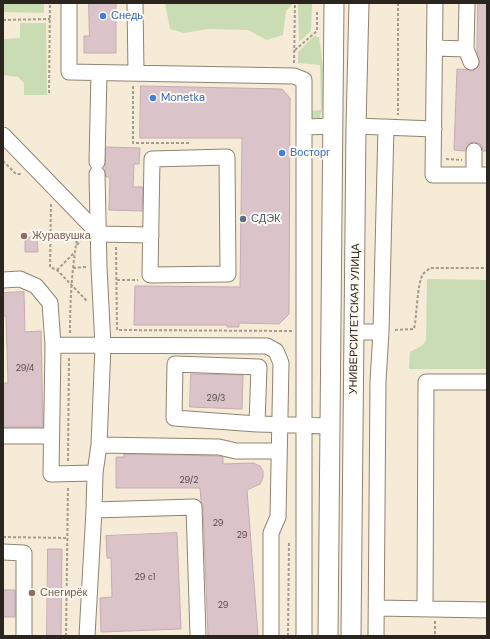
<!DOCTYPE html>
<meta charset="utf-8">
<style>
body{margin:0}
#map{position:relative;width:490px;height:639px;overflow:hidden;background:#f6ebd6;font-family:"DM Sans",sans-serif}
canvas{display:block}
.frame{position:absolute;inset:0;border:4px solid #2a261f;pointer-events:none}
</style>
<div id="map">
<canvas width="490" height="639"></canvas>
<div class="frame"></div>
</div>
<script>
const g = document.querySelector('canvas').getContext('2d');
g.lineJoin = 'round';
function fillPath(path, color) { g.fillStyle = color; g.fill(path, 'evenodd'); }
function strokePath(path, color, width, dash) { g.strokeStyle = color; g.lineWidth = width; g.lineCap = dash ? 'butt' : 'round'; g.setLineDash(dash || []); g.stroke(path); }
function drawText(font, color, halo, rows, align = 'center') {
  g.font = font + ' "DM Sans",sans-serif'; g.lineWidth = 4; g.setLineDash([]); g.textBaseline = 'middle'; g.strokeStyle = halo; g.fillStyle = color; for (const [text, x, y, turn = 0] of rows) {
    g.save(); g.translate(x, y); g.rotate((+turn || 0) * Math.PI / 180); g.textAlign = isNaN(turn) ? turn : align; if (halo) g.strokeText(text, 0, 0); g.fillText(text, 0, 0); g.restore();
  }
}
const green = new Path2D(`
 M3,3H44V13L3,12Z
 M165,3H292V5L286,11L283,35L267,40L248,30L208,29L184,33L170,29Z
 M298,3H312L311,31L299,42Z
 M20,23H46L47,95H24V83L18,77L3,75V39L20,38Z
 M314,36L319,37C322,58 329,100 319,119L315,120L309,118L311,111L321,110L320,65L298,63V52Z
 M427,279L487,280V369H409L410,352L423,345L426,340Z`);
const building = new Path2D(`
 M89,3H116V53H84V36H89Z
 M478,3H487V151H483L482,146L479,143L474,142L469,143L465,151L454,150L457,69L474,70L476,69L480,64L477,52Z
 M141,86L282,89L290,98L289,314L279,324L239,323V327H227V325H134L135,286L240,287L242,138H140Z
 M106,147L140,148L139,164H134L133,187H143L142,211L109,210L110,177H106L105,169Z
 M37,237L38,252H25V238Z
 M24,292L25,332L41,331L43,427H3V383H8L6,316H3V293Z
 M191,374L243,375L242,409L190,407Z
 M124,454L219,456L223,457V464L253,463L260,466L263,471V478L260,484L247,490L258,636H208L203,507L201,501L200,488H116V457H124Z
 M177,533L181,629L101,632L100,598L112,597L111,558H107L106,536Z
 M48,549H62L61,636H47Z
 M3,590H15V617H3Z`);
const path = new Path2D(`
 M398,3V115
 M3,20L50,19
 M295,50L317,31V10
 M294,63L295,3
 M133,86V143H189
 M49,93L50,3
 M446,159L462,160
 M3,161L16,174H22
 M51,204L50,267L57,270L87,301
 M77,245L83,237
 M116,247L117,330L292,331
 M73,268L86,267
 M57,270L75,252
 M117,280H138
 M395,330L414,329C417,316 417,283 423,274C425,272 428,270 430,268H487
 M70,333C70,299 72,266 78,233
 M68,461L69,357
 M3,537L67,538
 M435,621V636
 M66,636L68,487
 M288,636L289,541`);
const minor = new Path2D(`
 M69,3V72L294,76L304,80V636
 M135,3L136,72
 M435,3L433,175H487
 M467,3L466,49L471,62
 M435,48L466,49
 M356,126L434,129
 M305,127L333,126
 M3,135L99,234L151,235
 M227,157L228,274L150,275L152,159Z
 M97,162L99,73
 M474,175V151
 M3,280L20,279L36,286L50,303L53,345L51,474L95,473
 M355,332H381
 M53,345L267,346L276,351L281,363L278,517L271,533V636
 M257,424L259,367L175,364L174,418L257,424L330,426
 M3,436H51
 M99,445L219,447L236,451H278
 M94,510L194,507L198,636
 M3,552L24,553V636
 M377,608L487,610
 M425,609L426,382H487
 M87,636L94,510L95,473L99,445L103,346L99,267L97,174
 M376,636L378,381L381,332L386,127`);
const major = new Path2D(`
 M328,636L334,3
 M351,636L356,126L359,3`);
const markers = [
 [103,16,4,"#3f7fe0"],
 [153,98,4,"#3f7fe0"],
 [282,153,4,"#3f7fe0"],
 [243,219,4,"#5c6f8a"],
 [24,236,4,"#8d6e63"],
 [32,593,4,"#8d6e63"]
];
const numberNames = [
 ["29/4",25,369],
 ["29/3",216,399],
 ["29/2",189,481],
 ["29",218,524],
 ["29",242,536],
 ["29 с1",145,578],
 ["29",223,606]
];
const shopNames = [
 ["Снедь",111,16],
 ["Monetka",161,98],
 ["Восторг",290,153]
];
const serviceNames = [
 ["СДЭК",251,219]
];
const educationNames = [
 ["Журавушка",32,236],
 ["Снегирёк",40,593]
];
const streetNames = [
 ["УНИВЕРСИТЕТСКАЯ УЛИЦА",355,319,-89]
];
fillPath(green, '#cadcb3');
fillPath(building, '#dbc3ca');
strokePath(building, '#c4abb2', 1);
strokePath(minor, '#8e8471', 17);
strokePath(major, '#8e8471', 21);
strokePath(path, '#a39b8c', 2, [3, 2]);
strokePath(minor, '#fff', 15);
strokePath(major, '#fff', 19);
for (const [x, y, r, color] of markers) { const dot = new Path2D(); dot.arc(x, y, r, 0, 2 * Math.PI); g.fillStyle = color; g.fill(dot); strokePath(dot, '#fdf9f1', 1.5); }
drawText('9px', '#564d4a', null, numberNames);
drawText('11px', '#366cbe', '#fdf9f1', shopNames, 'left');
drawText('11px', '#4e5e75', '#fdf9f1', serviceNames, 'left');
drawText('11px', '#785e54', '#fdf9f1', educationNames, 'left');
drawText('11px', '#2a261f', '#fdf9f1', streetNames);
</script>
